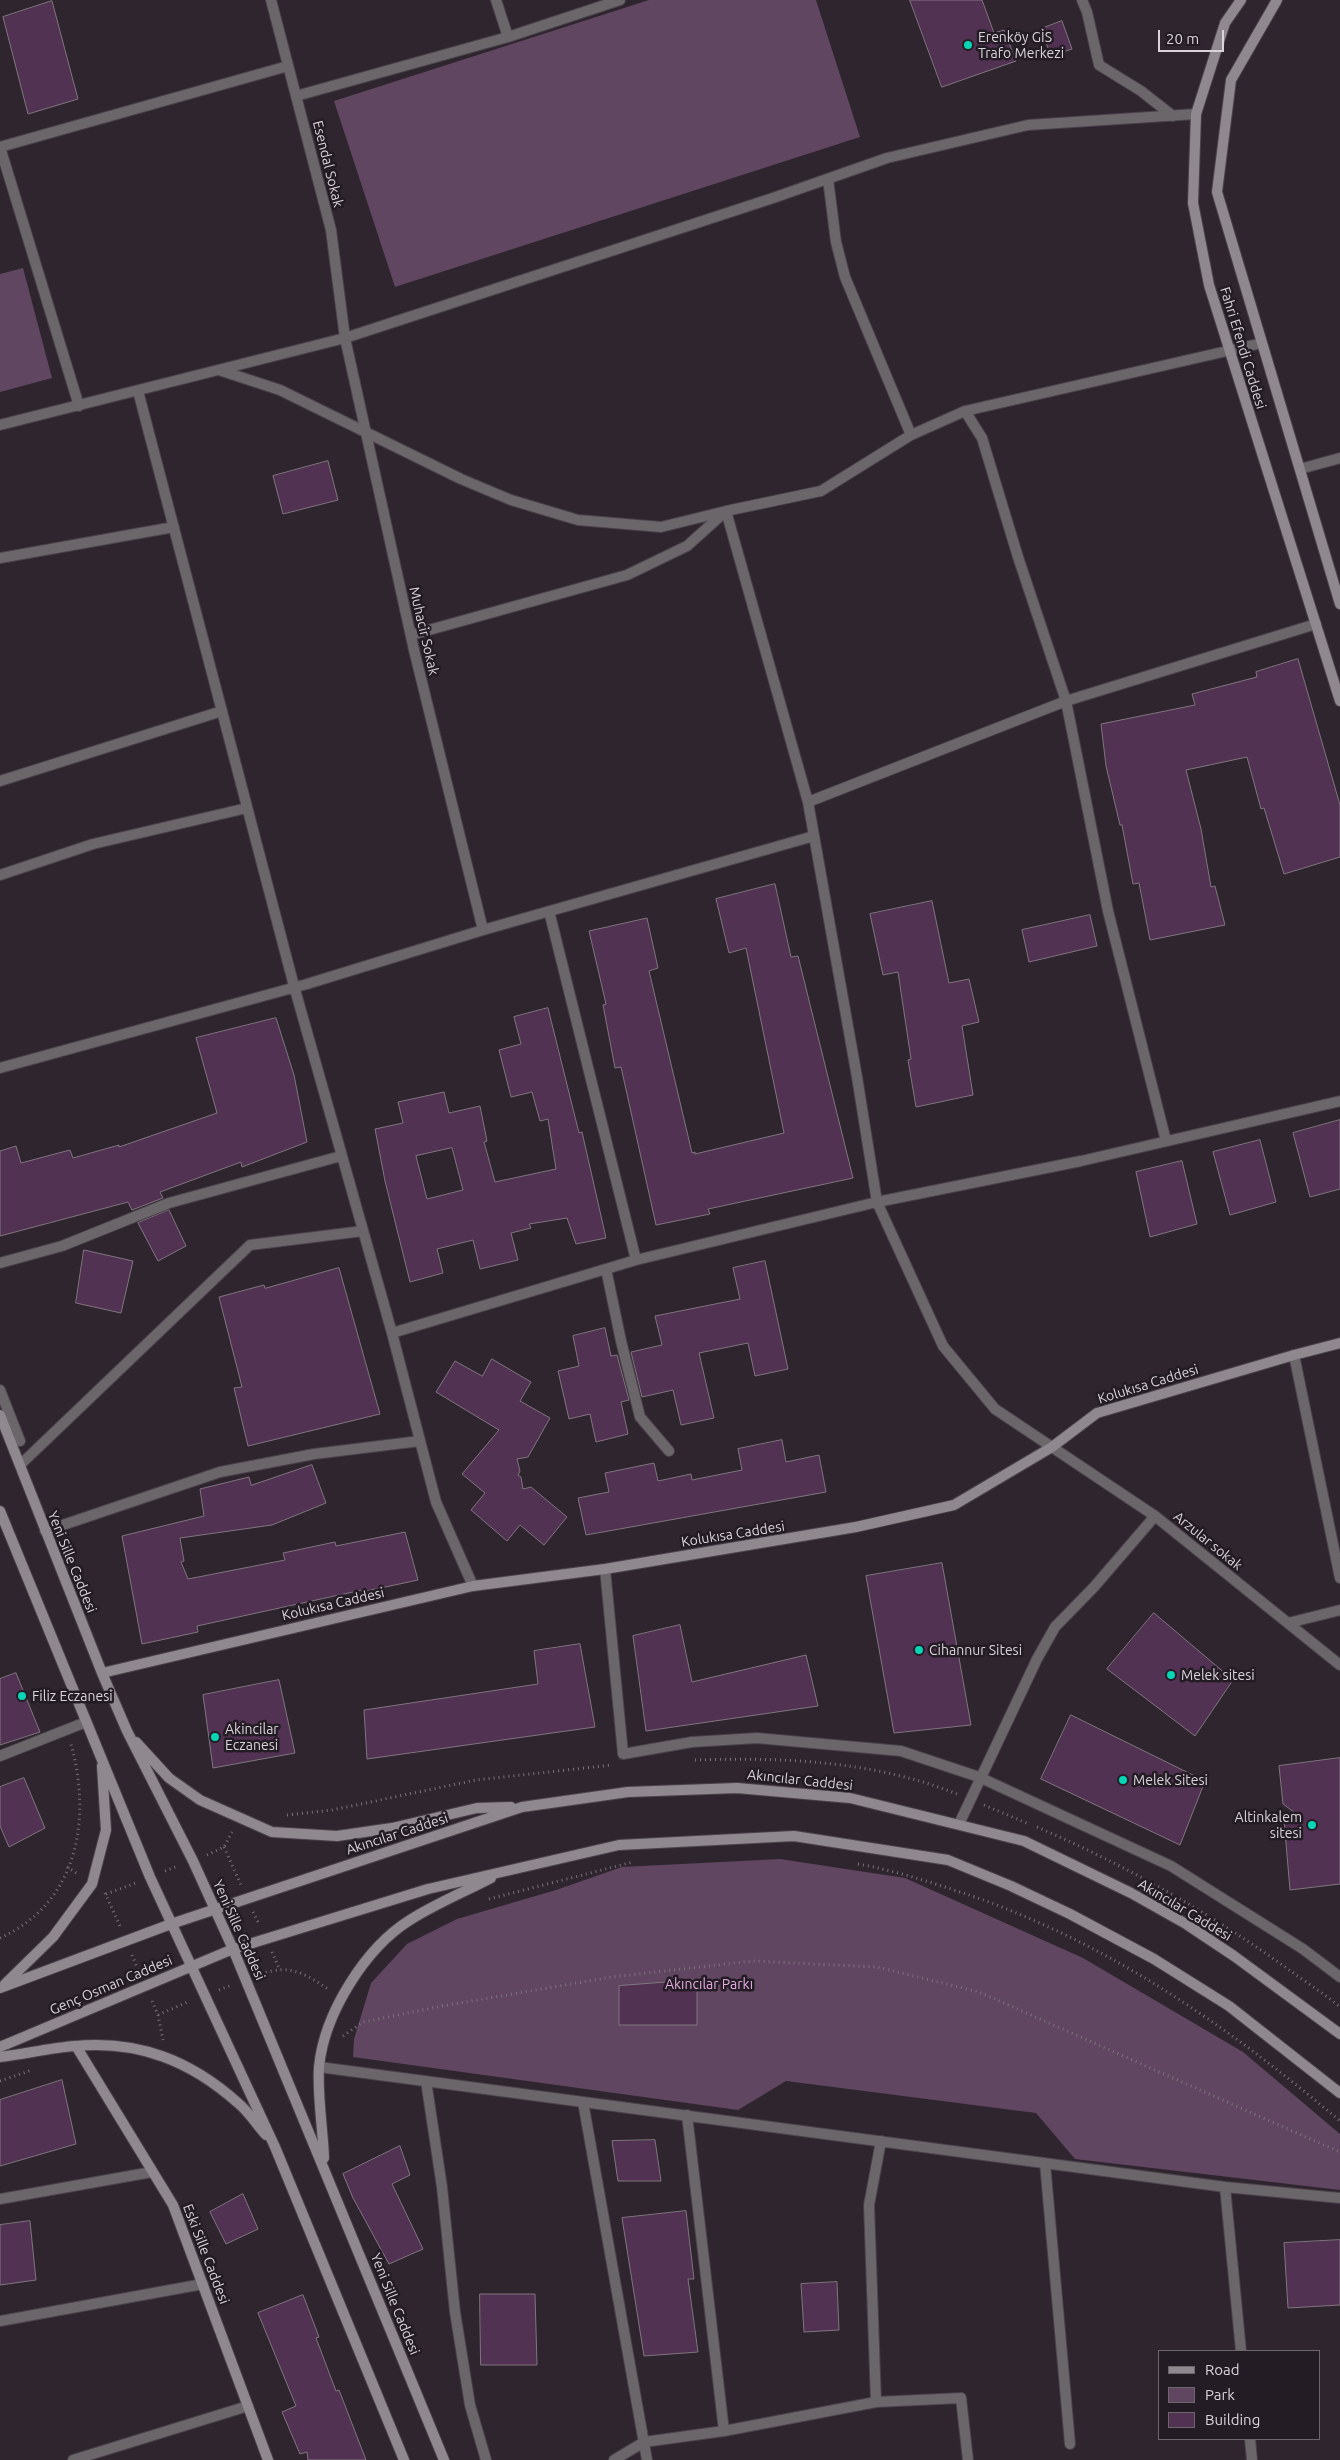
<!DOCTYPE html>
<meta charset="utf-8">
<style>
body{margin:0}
#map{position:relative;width:1340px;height:2460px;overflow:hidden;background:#2e252e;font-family:Ubuntu,sans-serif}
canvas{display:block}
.legend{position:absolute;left:1158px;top:2350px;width:162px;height:90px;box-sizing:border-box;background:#241c24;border:1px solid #6d666d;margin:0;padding:6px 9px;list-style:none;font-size:15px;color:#dad4da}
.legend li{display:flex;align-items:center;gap:10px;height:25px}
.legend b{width:25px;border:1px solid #6d666d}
.scale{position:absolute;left:1158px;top:30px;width:66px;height:22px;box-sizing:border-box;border:2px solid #dad4da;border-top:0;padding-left:6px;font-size:15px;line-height:18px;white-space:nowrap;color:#dad4da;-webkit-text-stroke:4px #241c24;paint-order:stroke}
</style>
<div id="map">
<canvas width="1340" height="2460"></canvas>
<ul class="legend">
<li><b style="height:6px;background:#90888f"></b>Road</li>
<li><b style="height:14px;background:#604660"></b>Park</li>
<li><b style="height:14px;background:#523252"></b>Building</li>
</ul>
<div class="scale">20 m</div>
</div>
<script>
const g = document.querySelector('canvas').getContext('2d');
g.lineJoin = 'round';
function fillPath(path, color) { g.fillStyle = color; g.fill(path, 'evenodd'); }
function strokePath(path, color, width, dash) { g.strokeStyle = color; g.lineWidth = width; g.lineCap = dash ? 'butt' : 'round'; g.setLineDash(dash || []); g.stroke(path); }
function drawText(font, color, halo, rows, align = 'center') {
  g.font = font + ' Ubuntu,sans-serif'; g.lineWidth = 5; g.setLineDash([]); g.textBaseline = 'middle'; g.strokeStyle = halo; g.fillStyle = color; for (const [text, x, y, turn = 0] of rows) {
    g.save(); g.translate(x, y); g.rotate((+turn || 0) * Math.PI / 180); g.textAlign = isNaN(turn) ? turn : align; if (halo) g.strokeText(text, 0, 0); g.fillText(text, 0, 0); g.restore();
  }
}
const green = new Path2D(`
 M649,0H816L860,137L395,287L334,101Z
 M23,268L52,378L0,392V274Z
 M780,1859L905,1878L1083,1958L1243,2052L1340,2134V2190L1075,2159L1036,2113L786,2081L738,2110L353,2057L354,2039L371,1983L407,1944L457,1919L556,1890L622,1867Z`);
const building = new Path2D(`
 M910,0H982L994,33L1004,30L1016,61L942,87Z
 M52,1L78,99L28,114L3,17Z
 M1062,21L1072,49L1051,56L1041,29Z
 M328,461L338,500L283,514L273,476Z
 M1298,659L1340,805V857L1284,874L1264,808L1261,809L1247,757L1186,770L1201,829L1211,887L1215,886L1225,925L1150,940L1139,883L1133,884L1122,825H1120L1106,766L1101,724L1195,705L1192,694L1257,677L1256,672Z
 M775,884L791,957L798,956L853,1178L708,1209L710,1214L656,1225L621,1067L615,1068L603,1005L606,1004L589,931L647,918L658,968L649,971L692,1153L695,1152V1154L784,1133L746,948L729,953L716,899Z
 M932,901L949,983L969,979L979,1022L962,1026L973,1095L916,1107L908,1060L911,1059L898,972L883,975L870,914Z
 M1090,915L1097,946L1029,962L1022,930Z
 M548,1008L579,1133L582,1132L606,1238L576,1244L567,1218L529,1224L531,1228L511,1233L518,1260L480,1269L473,1240L437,1249L443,1273L410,1282L385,1181L375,1129L403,1123L398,1102L444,1092L449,1113L480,1106L487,1141L484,1142L495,1182L556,1169L548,1119L540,1121L532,1092L511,1097L499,1050L521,1044L514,1017ZM452,1148L463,1190L427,1199L416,1156Z
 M276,1018L294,1075L307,1142L242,1167L241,1162L160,1192L163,1198L132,1210L128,1202L0,1236V1151L16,1146L21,1163L70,1150L73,1158L119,1145V1147L217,1113L196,1038Z
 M1340,1120V1189L1310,1197L1293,1133Z
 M1260,1140L1276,1202L1230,1215L1213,1152Z
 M1182,1161L1197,1224L1150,1237L1136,1172Z
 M169,1210L186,1246L158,1261L138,1223Z
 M84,1250L133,1261L121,1313L76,1303Z
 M765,1261L788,1369L755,1376L748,1343L699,1353L714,1418L681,1425L673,1390L642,1397L631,1352L662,1345L655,1316L740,1299L733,1268Z
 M339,1268L380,1414L248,1446L234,1388L242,1387L219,1297L264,1285L265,1288Z
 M605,1328L611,1356L617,1355L629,1400L621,1402L628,1434L596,1442L590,1414L569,1419L558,1371L579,1366L573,1336Z
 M492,1359L531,1382L520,1401L550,1418L528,1457L517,1459L520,1471L518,1475L521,1477L523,1489L531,1487L567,1517L544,1545L520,1525L507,1541L471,1510L485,1493L462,1474L499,1430L436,1392L455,1361L482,1376Z
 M782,1440L786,1462L819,1455L826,1492L586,1535L578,1498L609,1492L605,1473L654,1463L658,1481L691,1474L692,1480L742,1470L738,1449Z
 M312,1465L326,1503L272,1525L180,1538L184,1561L181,1562L188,1579L285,1560L283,1553L335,1542L336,1546L405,1532L418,1580L362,1592V1590L197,1626L198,1632L142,1644L122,1536L204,1516L200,1489L249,1477L251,1485Z
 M942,1563L971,1725L894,1733L866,1576Z
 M1154,1613L1233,1680L1195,1736L1107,1669Z
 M680,1625L692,1682L806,1655L818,1706L646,1731L633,1636Z
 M580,1644L595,1727L367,1759L364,1710L538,1684L534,1651Z
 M16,1673L40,1732L0,1745V1679Z
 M279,1680L295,1753L213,1768L203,1695Z
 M1071,1715L1205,1781L1180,1845L1041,1779Z
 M1340,1758V1884L1290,1890L1284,1820L1292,1824L1298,1815L1283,1804L1279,1766Z
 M24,1778L45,1828L9,1847L0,1826V1787Z
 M697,1980V2025H619V1986Z
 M62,2080L76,2144L0,2166V2100Z
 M655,2140L661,2181H618L612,2141Z
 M400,2146L410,2175L392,2184L423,2249L389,2264L353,2198L343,2174Z
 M243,2194L258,2229L226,2244L210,2212Z
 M686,2211L694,2279H688L698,2352L644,2356L622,2218Z
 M30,2221L36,2280L0,2285V2225Z
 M1340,2240V2305L1288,2308L1284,2243Z
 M837,2282L839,2330L804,2332L801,2284Z
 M480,2294H535L537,2365H481Z
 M303,2295L319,2337L316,2338L336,2391L339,2390L366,2460H308L307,2452L300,2454L282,2412L296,2406L258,2313Z`);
const path = new Path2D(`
 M695,1760C783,1757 875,1761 957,1794
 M984,1805L1029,1824
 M287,1815L332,1810L476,1780L612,1765
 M1037,1827C1125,1865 1207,1911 1285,1967C1303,1980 1323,1993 1340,2007
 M224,1847L241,1885
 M207,1855L224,1847L232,1832
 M858,1864C898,1871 936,1884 975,1897C1113,1946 1229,2027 1340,2121
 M67,1867L79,1875
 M165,1871L178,1866
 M105,1893L120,1926
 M106,1894L136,1883
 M489,1899L633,1862
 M253,1912L259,1924
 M0,1938C78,1903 92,1819 71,1744
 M272,1952L279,1968
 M132,1955L139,1972
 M261,1974C290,1964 304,1973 328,1989
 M219,1990L232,1985
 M152,2001L158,2015L163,2040
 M158,2015L190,2001
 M343,2036L363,2022L442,2006L612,1977L752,1961L877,1967L979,1992L1340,2152
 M0,2081L32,2070`);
const street = new Path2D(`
 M271,0L331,230L345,338L414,650L483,930
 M496,0L508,37
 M1082,0L1087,12L1099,65L1141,91L1173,116
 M296,96L508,37L620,0
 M0,147L288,66
 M0,147L79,406
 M828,179L836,242L845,277L911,435
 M219,370L280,390L461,479L511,500L578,520L661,527L726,511L808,802L857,1077L877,1202L943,1346L995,1409L1155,1516L1340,1665
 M138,391L294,986L392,1333L436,1502L473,1586
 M965,411L982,438L1018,557L1066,701L1108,911L1166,1141
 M0,425L345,338L773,198L887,158L1028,125L1196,114
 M1300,469L1340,458
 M0,558L174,527
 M411,635L627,575L687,546L726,511L821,491L911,435L965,411L1262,343
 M0,781L222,711
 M808,802L1066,701L1316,624
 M0,875L93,844L247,808
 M549,911L636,1260
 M0,1068L307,984L483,930L814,836
 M0,1263L62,1246L169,1203L341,1156
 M606,1269L621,1341L640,1417L669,1451
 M392,1333L636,1260L877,1202L1081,1161L1340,1101
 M1294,1355L1340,1578
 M0,1390L20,1441
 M20,1465L250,1245L363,1231
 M45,1531L220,1472L314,1454L420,1441
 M605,1569L623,1754L692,1742L757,1738L901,1751L979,1777L1171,1866L1303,1949L1340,1977
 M1288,1623L1340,1610
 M0,1756L86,1722
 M959,1824L1037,1659L1055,1627L1094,1587L1155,1516
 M319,2067L1225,2187L1340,2198
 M426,2081L442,2187L455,2312L470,2405L486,2460
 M583,2102L647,2460
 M687,2115L724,2431
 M1045,2163L1070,2444
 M1225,2187L1241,2351
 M0,2199L152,2172
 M0,2321L203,2284
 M876,2402L869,2205L881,2141
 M1250,2439L1252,2460
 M73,2460L248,2406
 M614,2460L644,2442L724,2431L876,2402L961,2398L968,2460`);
const secondary = new Path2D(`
 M1241,0L1225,23L1196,114L1193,203L1209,285L1340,701
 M1277,0L1231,80L1217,192L1340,604
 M0,1415L102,1673L127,1731L193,1861L233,1949L444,2460
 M0,1511L150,1877L275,2147L404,2460
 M102,1673L473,1586L605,1569L856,1527L954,1505L1052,1447L1097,1413L1294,1355L1340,1343
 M136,1742L169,1778L200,1800L272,1832L337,1836L392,1828L477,1808L511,1807
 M5,1984L53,1937L92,1884L106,1830L102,1766
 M0,1988L171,1924L522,1807L628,1792L737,1788L850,1798L1024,1841L1131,1893L1186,1924L1234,1956L1340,2034
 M76,2046L173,2205L268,2460
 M0,2047L233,1949L428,1889L619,1845L794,1836L948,1860L1011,1886L1070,1914L1154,1959L1229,2006L1340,2093
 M0,2057C25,2054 50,2048 75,2046C139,2040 191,2061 238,2103C249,2112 257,2125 266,2135
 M324,2158C323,2130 317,2094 319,2067C324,2014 365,1948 410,1920C435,1904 464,1892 491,1878`);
const markers = [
 [968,45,5,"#07d5b6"],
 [919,1650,5,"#07d5b6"],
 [1171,1675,5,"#07d5b6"],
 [22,1696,5,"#07d5b6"],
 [215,1737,5,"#07d5b6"],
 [1123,1780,5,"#07d5b6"],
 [1312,1825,5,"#07d5b6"]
];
const poiNames = [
 ["Erenköy GİS",978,37],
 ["Trafo Merkezi",978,53],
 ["Cihannur Sitesi",929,1650],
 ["Melek sitesi",1181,1675],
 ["Filiz Eczanesi",32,1696],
 ["Akincilar",225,1729],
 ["Eczanesi",225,1745],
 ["Melek Sitesi",1133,1780],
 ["Altinkalem",1302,1817,"right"],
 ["sitesi",1302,1833,"right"]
];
const streetNames = [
 ["Esendal Sokak",328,164,76],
 ["Fahri Efendi Caddesi",1243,348,73],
 ["Muhacir Sokak",424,631,77],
 ["Kolukısa Caddesi",1148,1384,-17],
 ["Kolukısa Caddesi",733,1534,-9],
 ["Arzular sokak",1208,1541,39],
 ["Yeni Sille Caddesi",72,1562,68],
 ["Kolukısa Caddesi",333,1604,-13],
 ["Akıncılar Caddesi",800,1780,6],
 ["Akıncılar Caddesi",397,1834,-18],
 ["Akıncılar Caddesi",1185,1910,31],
 ["Yeni Sille Caddesi",239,1930,66],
 ["Genç Osman Caddesi",111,1985,-23],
 ["Eski Sille Caddesi",206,2254,69],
 ["Yeni Sille Caddesi",395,2304,68]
];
const parkNames = [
 ["Akıncılar Parkı",709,1984]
];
fillPath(green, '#604660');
fillPath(building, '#523252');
strokePath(building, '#80757f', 1);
strokePath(street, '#4a414a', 12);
strokePath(secondary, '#4a414a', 12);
strokePath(path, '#7b737b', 3, [1, 4]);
strokePath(street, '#6a666a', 10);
strokePath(secondary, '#90888f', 10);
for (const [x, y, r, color] of markers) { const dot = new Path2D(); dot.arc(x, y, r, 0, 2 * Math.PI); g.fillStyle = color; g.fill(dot); strokePath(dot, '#241c24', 2); }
drawText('14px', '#dad4da', '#241c24', poiNames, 'left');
drawText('14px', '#dad4da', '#241c24', streetNames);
drawText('14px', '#e4ace3', '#241c24', parkNames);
</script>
